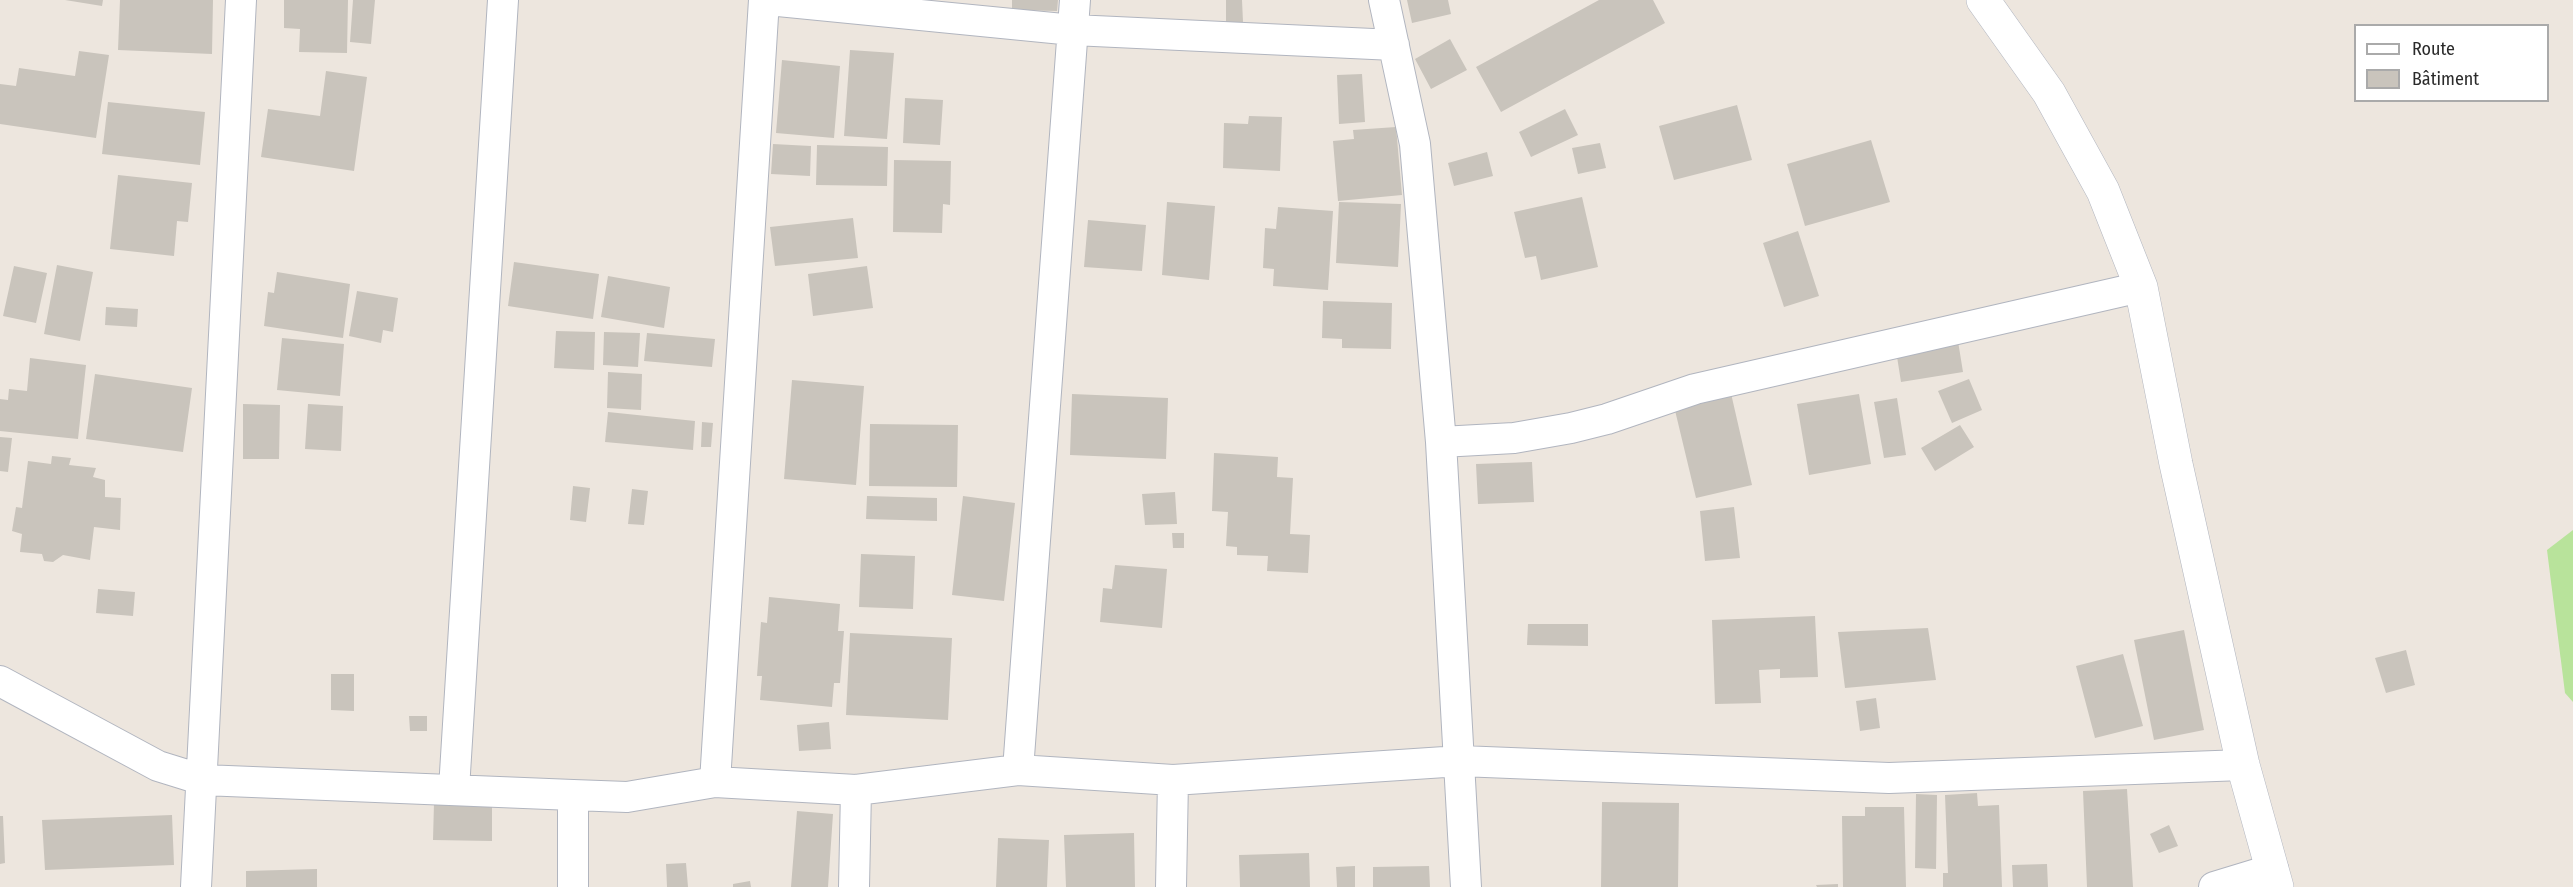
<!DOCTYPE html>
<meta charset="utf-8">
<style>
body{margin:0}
#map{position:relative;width:2573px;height:887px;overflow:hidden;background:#ede6de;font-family:"Fira Sans Condensed",sans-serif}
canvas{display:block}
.legend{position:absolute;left:2354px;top:24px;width:195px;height:78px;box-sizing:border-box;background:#fff;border:2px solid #aaa;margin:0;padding:8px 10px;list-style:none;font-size:18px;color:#2b2b2b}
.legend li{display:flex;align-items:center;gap:12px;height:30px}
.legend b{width:30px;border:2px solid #aaa}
</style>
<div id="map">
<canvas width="2573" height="887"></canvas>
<ul class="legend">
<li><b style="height:8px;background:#fff"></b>Route</li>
<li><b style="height:16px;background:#c9c4bc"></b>Bâtiment</li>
</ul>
</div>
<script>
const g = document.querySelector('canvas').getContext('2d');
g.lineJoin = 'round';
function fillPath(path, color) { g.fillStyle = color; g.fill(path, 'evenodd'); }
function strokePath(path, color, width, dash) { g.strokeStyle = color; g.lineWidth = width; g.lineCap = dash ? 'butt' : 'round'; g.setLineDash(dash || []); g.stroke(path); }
const green = new Path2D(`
 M2573,530V702L2565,693L2547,550Z`);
const building = new Path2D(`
 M65,0H103L102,6Z
 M120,0H213L212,54L118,50Z
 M284,0H348L347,53L299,52L300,29L284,28Z
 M353,0H375L371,44L350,42Z
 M1012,0H1058L1057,11L1012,10Z
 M1226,0H1242L1243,22H1226Z
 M1407,0H1448L1451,14L1412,23Z
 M1599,0H1653L1665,23L1501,112L1476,67Z
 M1450,39L1467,70L1431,89L1415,59Z
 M850,50L894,53L887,139L844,136Z
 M79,51L109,55L96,138L0,124V84L16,86L19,68L75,76Z
 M782,60L840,66L834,138L776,133Z
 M326,71L367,77L354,171L261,157L268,109L320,116Z
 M1362,74L1365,122L1339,124L1337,75Z
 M905,98L943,100L940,145L903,143Z
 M108,102L205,112L200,165L102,154Z
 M1737,105L1752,160L1674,180L1659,126Z
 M1565,109L1578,135L1531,157L1519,132Z
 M1249,116L1282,117L1280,171L1223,168L1224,123L1248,124Z
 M1396,127L1402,195L1338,201L1333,141L1354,139L1353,130Z
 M1871,140L1890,202L1805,226L1787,164Z
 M1600,143L1606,168L1578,174L1572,148Z
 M773,144L811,146L810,176L771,174Z
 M817,145L888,147L887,186L816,185Z
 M1487,152L1493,176L1454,186L1448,163Z
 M894,160L951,161L950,205L943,204L942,233L893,232Z
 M118,175L192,183L188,222L177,221L174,256L110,249Z
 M1582,197L1598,267L1541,280L1536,256L1525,258L1514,212Z
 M1167,202L1215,206L1209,280L1162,275Z
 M1339,202L1401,204L1398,267L1336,263Z
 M1278,207L1333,211L1328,290L1273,286L1274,269L1263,268L1265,228L1276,229Z
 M853,218L858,258L775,266L770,227Z
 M1088,220L1146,225L1142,271L1084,267Z
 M1798,231L1819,296L1784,307L1763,243Z
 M514,262L599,274L593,319L508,306Z
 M57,265L93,272L80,341L44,334Z
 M14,266L47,273L36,323L3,316Z
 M867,266L873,308L813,316L808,274Z
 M277,272L350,284L343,338L264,326L268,292L274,293Z
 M608,276L670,287L664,328L601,317Z
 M357,291L398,298L393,332L383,330L381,343L349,336Z
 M1323,301L1392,303L1391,349L1342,348V339L1322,338Z
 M106,307L138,309L137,327L105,325Z
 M556,331L595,332L594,370L554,368Z
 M604,332L640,333L638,367L603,365Z
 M647,333L715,339L712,367L644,361Z
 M1957,335L1963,372L1901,382L1895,344Z
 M282,338L344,344L340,396L277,390Z
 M30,358L86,365L78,439L0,431V399L8,400L9,389L27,391Z
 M608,372L642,374L641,410L607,408Z
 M95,374L192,388L183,452L86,439Z
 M1969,379L1982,410L1952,423L1938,391Z
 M792,380L864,386L856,485L784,479Z
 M1730,389L1752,485L1696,498L1673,402Z
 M1072,394L1168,398L1166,459L1070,455Z
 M1859,394L1871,464L1809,475L1797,404Z
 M1897,398L1906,455L1884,458L1874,402Z
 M243,404L280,405L279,459H243Z
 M308,404L343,406L341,451L305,449Z
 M608,412L695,421L693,450L605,442Z
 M702,422L713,423L711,447H701Z
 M870,424L958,425L957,487L869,486Z
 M1960,425L1974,447L1935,471L1921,448Z
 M0,437L12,438L8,472L0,471Z
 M1214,453L1278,457L1277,477L1293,478L1290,534L1310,535L1308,573L1267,571L1268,556L1237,555V547L1226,546L1228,512L1212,511Z
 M52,456L71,458L69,465L96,468L93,477L105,480V497L121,498L120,530L94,527L90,560L63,555L53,562L44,561L42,554L20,552L22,534L12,531L16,507L22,508L28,461L51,464Z
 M1532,462L1534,502L1478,504L1476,464Z
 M573,486L590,488L586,522L570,520Z
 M632,489L648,491L644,525L628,524Z
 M1175,492L1177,524L1145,525L1142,494Z
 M867,496L937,498V521L866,519Z
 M963,496L1015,503L1004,601L952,595Z
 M1734,507L1740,558L1705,561L1700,511Z
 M1172,533H1184V548H1173Z
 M861,554L915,556L913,609L859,607Z
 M1115,565L1167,569L1162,628L1100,622L1103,588L1112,589Z
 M98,589L135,592L133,616L96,613Z
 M769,597L840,604L838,631H844L840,683H834L832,707L760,700L762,676H757L761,622L767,623Z
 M1815,616L1818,677L1780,678V669L1759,670L1761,703L1715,704L1712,620Z
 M1528,624H1588V646L1527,645Z
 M1928,628L1936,680L1845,688L1838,632Z
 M2184,630L2204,730L2154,740L2134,640Z
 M850,633L952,638L948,720L846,715Z
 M2406,650L2415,685L2386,693L2375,658Z
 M2123,654L2143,726L2095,738L2076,666Z
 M331,674H354V711L331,710Z
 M1876,698L1880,728L1860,731L1856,701Z
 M409,716H427V731H410Z
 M829,722L831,749L799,751L797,725Z
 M2127,789L2133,887H2087L2083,791Z
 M1977,793L1978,806L1999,805L2002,887H1943V873H1948L1945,795Z
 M1916,794L1937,795L1936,869L1915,868Z
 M1602,802L1679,803L1678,887H1601Z
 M434,803L492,804V841L433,840Z
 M1865,807H1904L1906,887H1843L1842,816H1865Z
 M797,811L833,814L828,887H791Z
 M172,815L174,865L45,870L42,820Z
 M0,816H3L5,863L0,864Z
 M2169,825L2178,846L2159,853L2150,834Z
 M1134,833L1135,887H1066L1064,835Z
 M998,838L1049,840L1047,887H996Z
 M1309,853L1310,887H1240L1239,855Z
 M686,863L688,887H667L666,864Z
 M2047,864L2048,887H2013L2012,865Z
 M1355,866V887H1337L1336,867Z
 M1429,866L1430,887H1373V867Z
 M317,869V887H246V871Z
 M750,881L751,887H733V884Z
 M1838,884V887H1817L1816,885Z`);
const street = new Path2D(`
 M768,0L1073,30L1394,45
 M1384,0L1415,144L1441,442L1466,887
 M1441,442L1514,438L1571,428L1607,419L1695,389L2141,287
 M0,681L158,766L203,780L573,795L627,797L715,782L856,790L1018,770L1173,780L1460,761L1889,778L2243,765
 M1018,770L1075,0
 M715,782L764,0
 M454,789L503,0
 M196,887L241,0
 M573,887V795
 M854,887L856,790
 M1171,887L1173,780
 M2214,887L2273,869`);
const secondary = new Path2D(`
 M1983,0L2049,93L2103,191L2141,287L2176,464L2243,765L2277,887`);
fillPath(green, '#b8e39b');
fillPath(building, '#c9c4bc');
strokePath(street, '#b1b5bf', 32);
strokePath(secondary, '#b1b5bf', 34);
strokePath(street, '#fff', 30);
strokePath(secondary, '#fff', 33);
</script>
